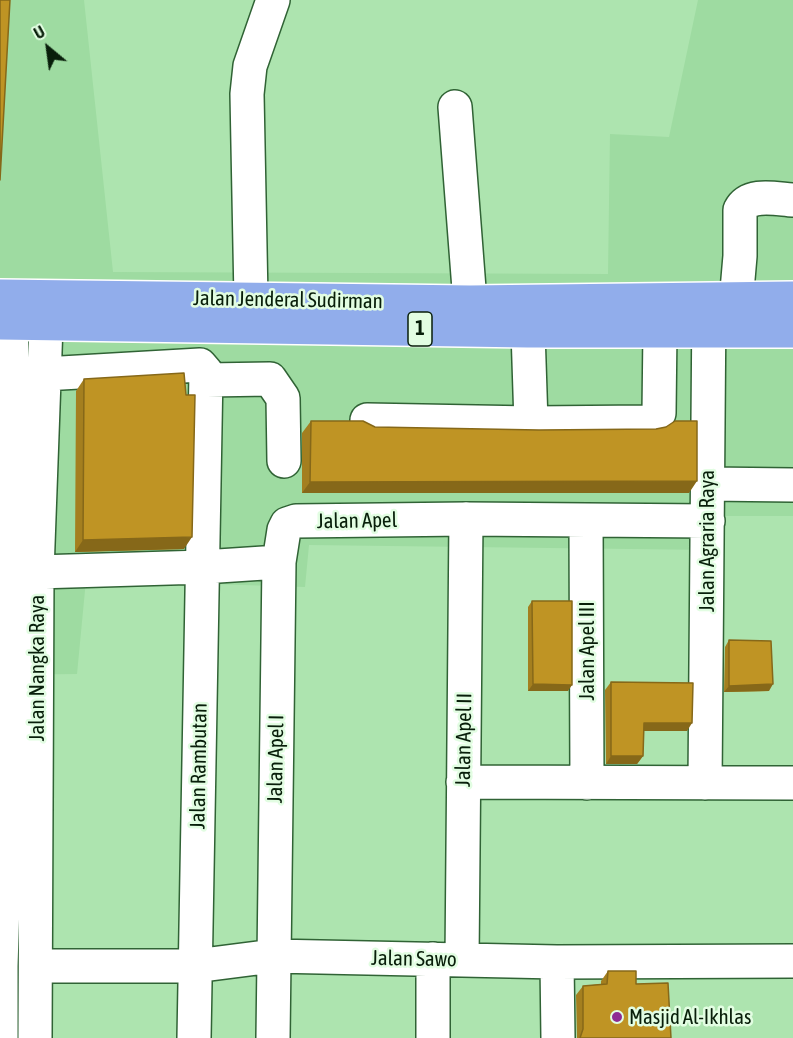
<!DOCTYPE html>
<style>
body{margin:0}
#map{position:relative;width:793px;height:1038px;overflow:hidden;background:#ade4af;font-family:"Asap Condensed",sans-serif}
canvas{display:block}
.north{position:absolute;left:18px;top:18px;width:60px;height:60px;-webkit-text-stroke:4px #e2fde2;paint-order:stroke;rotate:331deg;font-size:16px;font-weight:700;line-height:24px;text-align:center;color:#081e0a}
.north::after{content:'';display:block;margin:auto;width:21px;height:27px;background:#081e0a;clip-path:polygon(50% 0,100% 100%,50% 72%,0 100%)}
</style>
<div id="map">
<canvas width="793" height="1038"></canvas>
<div class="north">U</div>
</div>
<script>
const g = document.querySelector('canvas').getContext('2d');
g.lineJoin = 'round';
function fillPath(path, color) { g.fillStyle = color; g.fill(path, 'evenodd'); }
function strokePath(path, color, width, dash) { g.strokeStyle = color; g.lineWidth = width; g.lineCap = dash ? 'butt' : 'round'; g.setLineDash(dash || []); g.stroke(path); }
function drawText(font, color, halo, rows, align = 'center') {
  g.font = font + ' "Asap Condensed",sans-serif'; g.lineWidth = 5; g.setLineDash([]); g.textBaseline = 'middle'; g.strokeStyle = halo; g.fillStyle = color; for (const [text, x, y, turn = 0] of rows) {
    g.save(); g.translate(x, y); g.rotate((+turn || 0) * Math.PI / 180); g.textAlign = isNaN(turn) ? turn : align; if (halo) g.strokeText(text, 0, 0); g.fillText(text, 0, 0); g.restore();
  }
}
const built = new Path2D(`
 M0,0H84L113,272L608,274L610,134L669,137L698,0H793V516H715L712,550L309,545L305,587L86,580L77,674L0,675Z`);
const minor = new Path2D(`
 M455,107L470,302
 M251,299L247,94L250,66L273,0
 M734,325L740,256V210C749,192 776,199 793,200
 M528,331L531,423
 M12,374H44L200,365L206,372L194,1038
 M207,380L270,379L283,398L284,461
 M367,420L531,423L648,422L655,418L659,413L660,330
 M708,484L793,485
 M586,520L587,783
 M37,572L203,567L279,562
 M463,782L793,783
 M705,783L709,302
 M462,960L466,519
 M557,962L558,1038
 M36,966H195L273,956L557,962L793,961
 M1,1038V966L6,810L7,575L12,374L11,297
 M35,1038L37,572L47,297
 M273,1038L279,562L284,530L287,524L296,521L466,519L708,521
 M433,1038V959`);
const highway = new Path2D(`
 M0,296L470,302L793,298
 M0,323L528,331H793`);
const wall = new Path2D(`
 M84,379L184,549L75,552L76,391Z
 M311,421L375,427L689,493H302V433Z
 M532,601L568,691H528V607Z
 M729,640L769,691L724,692L725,647Z
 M611,682L687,731H644L643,756L637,764H606L605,690Z
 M608,971L636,984L671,1038H577L576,995L583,986L601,984V981Z`);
const shadedWall = new Path2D(`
 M697,481L689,493H302L310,482Z
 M192,537L184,549L75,552L83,540Z
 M533,684L572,685L568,691H528Z
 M773,684L769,691L724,692L729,686Z
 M644,723H692L687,731H638Z
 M611,756H643L637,764H606Z`);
const building = new Path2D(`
 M0,0H10L0,180Z
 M184,373L186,395H195L192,537L83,540L84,379Z
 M311,421H363L375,427L539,430L656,429L666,427L675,421H697V481L310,482Z
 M532,601H572V685L533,684Z
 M729,640L771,641L773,684L729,686Z
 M611,682L693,683L692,723H644L643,756H611Z
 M608,971H636V984L668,983L671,1038H580L583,1029V986L607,984Z`);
const markers = [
 [617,1017,6,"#8e2b93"]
];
const shields = [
 [420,329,24]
];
const shieldNames = [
 ["1",420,329]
];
const streetNames = [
 ["Jalan Jenderal Sudirman",288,300,1],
 ["Jalan Apel",357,521,-1],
 ["Jalan Agraria Raya",707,541,-90],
 ["Jalan Apel III",587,651,-90],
 ["Jalan Nangka Raya",37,668,-90],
 ["Jalan Apel II",464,740,-89],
 ["Jalan Apel I",276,759,-89],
 ["Jalan Rambutan",199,766,-89],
 ["Jalan Sawo",414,959,1]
];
const poiNames = [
 ["Masjid Al-Ikhlas",629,1017]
];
fillPath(built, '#9edba1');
strokePath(minor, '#306335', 36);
strokePath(highway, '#fff', 36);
strokePath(minor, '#fff', 33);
strokePath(highway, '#91adeb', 33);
fillPath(wall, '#a47f1f');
fillPath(shadedWall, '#866819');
fillPath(building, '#bf9424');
strokePath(building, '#866819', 1.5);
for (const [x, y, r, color] of markers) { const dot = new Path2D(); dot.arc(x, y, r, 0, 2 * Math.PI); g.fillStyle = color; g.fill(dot); strokePath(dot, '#e2fde2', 2); }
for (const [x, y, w] of shields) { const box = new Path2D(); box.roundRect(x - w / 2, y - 17, w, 34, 4.5); g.fillStyle = '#e2fde2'; g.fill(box); strokePath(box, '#081e0a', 1.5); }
drawText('bold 20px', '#081e0a', null, shieldNames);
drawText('21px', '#081e0a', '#e2fde2', streetNames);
drawText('21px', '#081e0a', '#e2fde2', poiNames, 'left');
</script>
